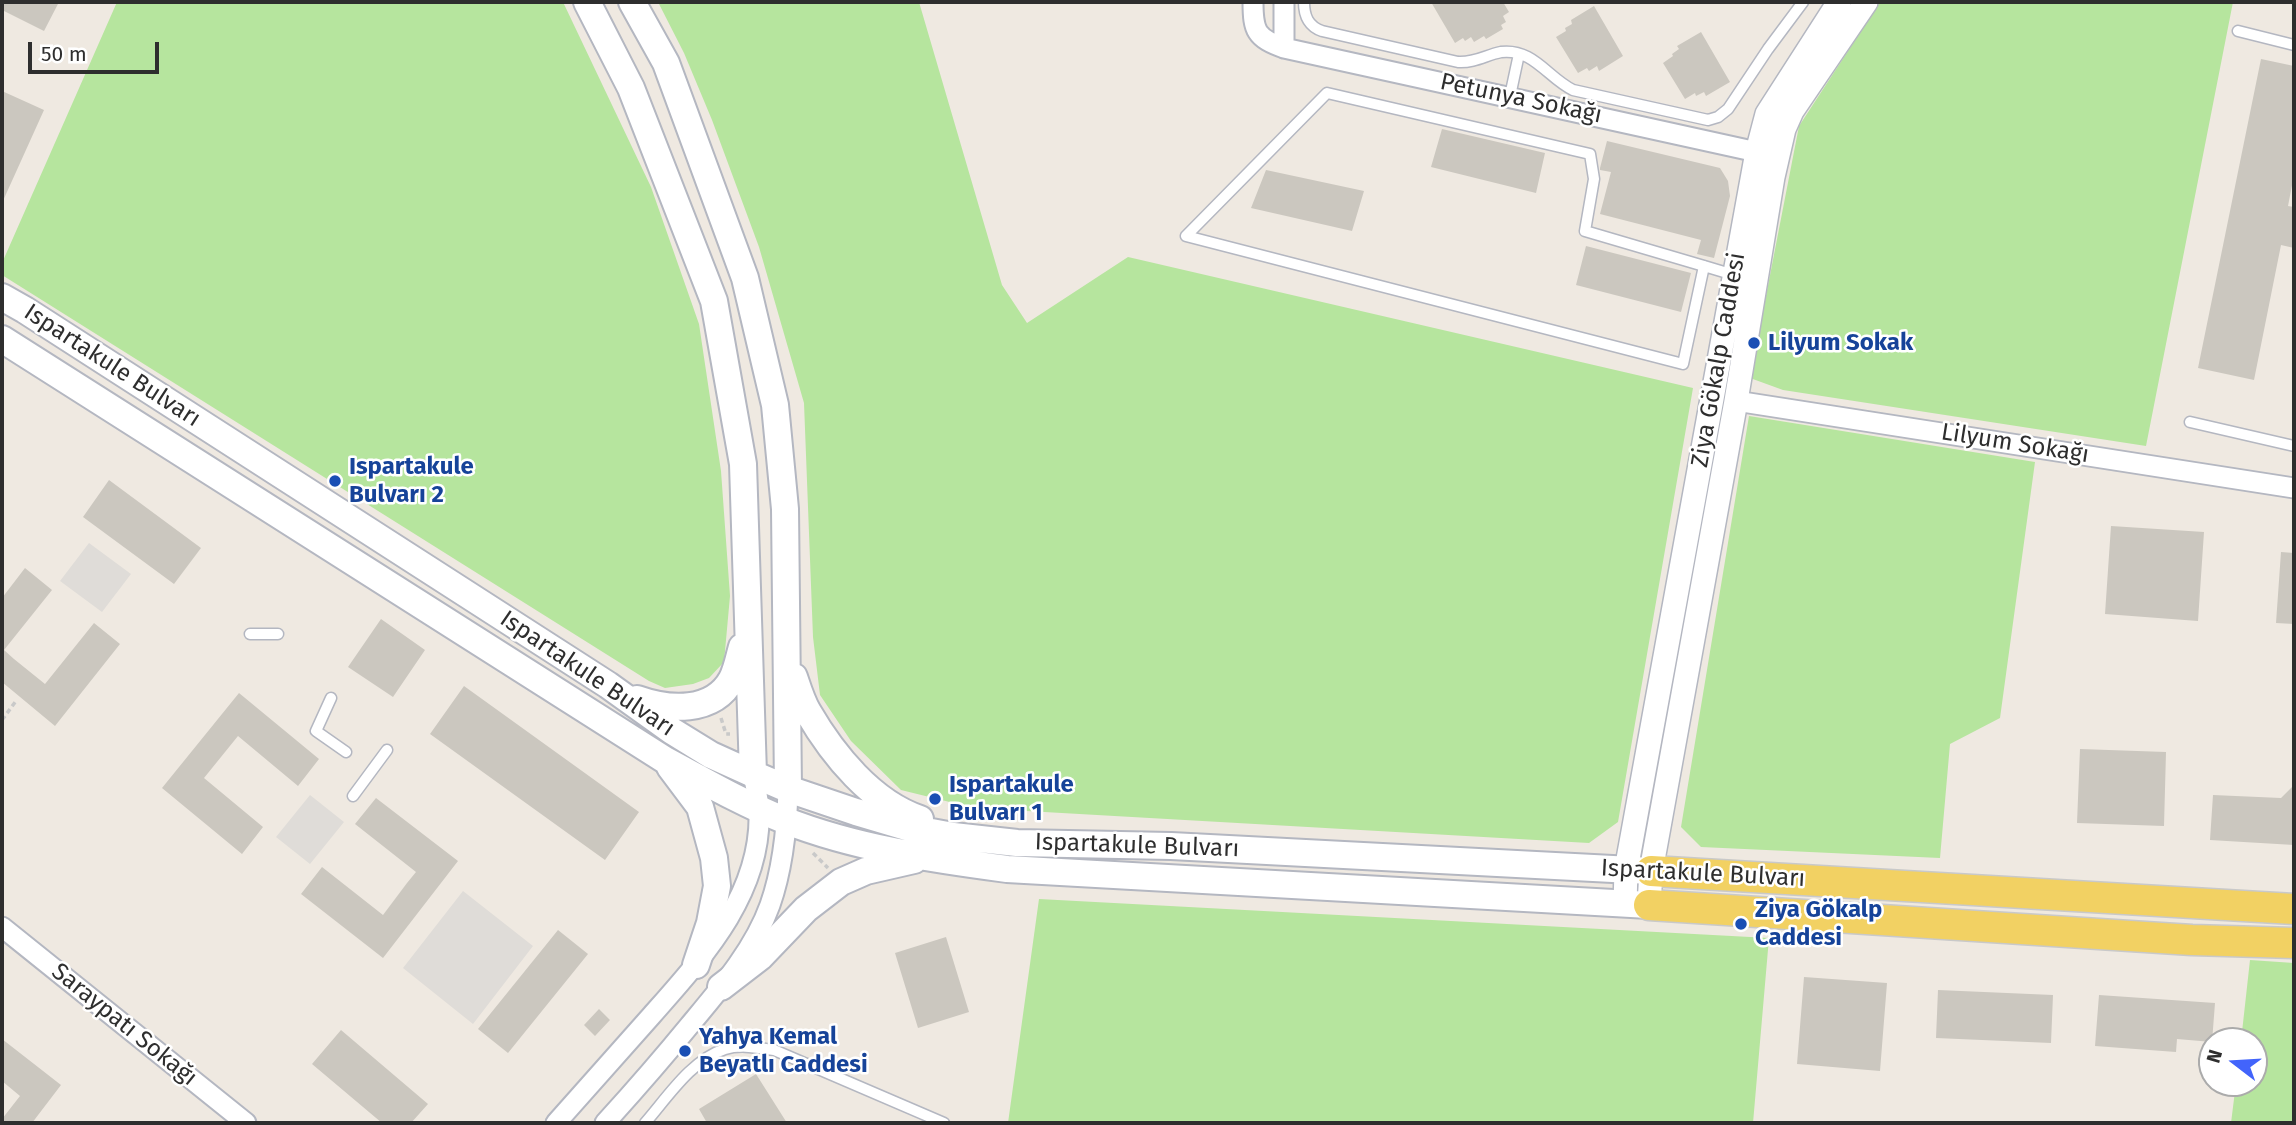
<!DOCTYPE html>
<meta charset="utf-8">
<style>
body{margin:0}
#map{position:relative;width:2296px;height:1125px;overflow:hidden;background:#efe9e1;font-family:"Fira Sans",sans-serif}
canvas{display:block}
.frame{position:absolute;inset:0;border:4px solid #2e2e2e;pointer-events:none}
.north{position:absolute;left:2198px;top:1027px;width:70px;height:70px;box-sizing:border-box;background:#fff;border:2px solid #ababab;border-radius:50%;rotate:287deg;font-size:19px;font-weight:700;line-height:28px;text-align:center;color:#2e2e2e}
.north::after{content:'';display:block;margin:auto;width:24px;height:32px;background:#4264fb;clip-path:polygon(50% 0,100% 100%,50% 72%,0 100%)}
.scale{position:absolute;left:28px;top:42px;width:131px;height:32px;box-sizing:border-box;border:4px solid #2e2e2e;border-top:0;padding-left:9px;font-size:21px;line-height:24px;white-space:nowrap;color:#2e2e2e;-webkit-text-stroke:5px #fff;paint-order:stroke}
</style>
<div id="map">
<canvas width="2296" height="1125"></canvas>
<div class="frame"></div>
<div class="north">N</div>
<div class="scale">50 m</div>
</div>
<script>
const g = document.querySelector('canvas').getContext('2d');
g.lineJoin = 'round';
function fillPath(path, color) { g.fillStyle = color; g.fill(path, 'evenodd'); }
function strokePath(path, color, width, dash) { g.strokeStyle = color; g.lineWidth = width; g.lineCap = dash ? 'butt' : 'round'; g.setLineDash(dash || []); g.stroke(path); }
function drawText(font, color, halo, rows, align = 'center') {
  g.font = font + ' "Fira Sans",sans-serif'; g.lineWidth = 5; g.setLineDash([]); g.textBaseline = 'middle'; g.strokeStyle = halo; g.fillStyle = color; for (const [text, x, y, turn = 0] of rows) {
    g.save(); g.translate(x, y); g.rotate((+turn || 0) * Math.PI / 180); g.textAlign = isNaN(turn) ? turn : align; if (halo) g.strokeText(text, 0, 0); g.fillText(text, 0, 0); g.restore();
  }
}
const green = new Path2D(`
 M117,2H563L651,187L699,324L721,471L730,596L724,662L709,678L693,684L665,688L649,681L2,275V263Z
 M658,2H919L1002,285L1027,323L1128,257L1693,388L1618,822L1589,843L974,808L901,790L851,741L820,695L813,637L804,403L759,247L712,120L684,53Z
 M1880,2H2233L2146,446L1783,390L1750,378L1799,126Z
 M1749,416L2035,462L2000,718L1950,744L1940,858L1701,847L1681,827Z
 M1039,899L1769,938L1753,1123H1008Z
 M2250,960L2294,963V1123H2231L2236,1083H2254V1041H2241Z`);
const plaza = new Path2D(`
 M89,543L131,574L102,612L60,581Z
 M310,795L344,822L310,864L276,837Z
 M463,891L533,946L473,1024L403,968Z`);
const building = new Path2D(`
 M2,2H59L44,31L2,10Z
 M1431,2H1503L1509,12L1503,16L1506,22L1501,25L1503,29L1486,39L1484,36L1474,42L1471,37L1465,41L1463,38L1455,43Z
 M1594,6L1623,56L1599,71L1597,66L1589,71L1587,68L1578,73L1556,37L1566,31L1565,28L1572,24L1571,20Z
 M1701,32L1730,82L1706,96L1704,92L1696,96L1695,93L1685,99L1663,63L1673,56L1672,54L1679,49L1677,46Z
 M2261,59L2294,66V175L2288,206L2294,207V248L2281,245L2254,380L2198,368Z
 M2,91L44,110L2,203Z
 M1442,129L1545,153L1536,193L1431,167Z
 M1607,141L1720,168L1728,181L1730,196L1714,258L1697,254L1701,240L1600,214L1611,172L1600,170V168Z
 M1266,170L1364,191L1352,231L1251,208Z
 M1586,246L1691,273L1681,312L1576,285Z
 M109,480L201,548L174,584L83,517Z
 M2111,526L2204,532L2198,621L2105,614Z
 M2281,552L2294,553V624L2276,623Z
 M25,568L52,590L4,650L14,659L45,684L94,623L120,644L55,726L2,682V598Z
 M381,619L425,650L393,697L348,667Z
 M464,686L639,812L605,860L430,734Z
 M239,693L319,759L298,786L238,736L204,778L263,827L242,854L162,788Z
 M2080,749L2166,752L2164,826L2077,823Z
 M2294,785V845L2210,840L2213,795L2281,798Z
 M376,798L458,861L383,958L301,894L322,867L383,915L407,883L416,872L355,824Z
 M558,930L588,954L508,1053L478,1029Z
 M946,937L969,1012L918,1028L895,953Z
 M1804,977L1887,983L1880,1071L1797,1064Z
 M1938,990L2053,995L2051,1043L1936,1038Z
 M2099,995L2215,1003L2212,1042L2177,1039L2176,1052L2095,1046Z
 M599,1009L610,1020L595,1036L584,1025Z
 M341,1030L428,1104L411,1123H382L312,1064Z
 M2,1039L61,1085L32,1123H2V1119L20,1096L2,1081Z
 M756,1074L787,1123H707L699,1109Z`);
const path = new Path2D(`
 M721,718L726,734H730
 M2,720L16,701
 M813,853L828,868`);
const service = new Path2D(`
 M1304,2C1304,16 1308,26 1322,31L1458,62C1475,63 1486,55 1501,52C1533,48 1548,78 1573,90L1708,120L1718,117L1728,109L1768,49L1803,2
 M2238,31L2294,45
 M1510,96L1519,54
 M1704,266L1683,364L1186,236L1327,93L1590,154L1594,179L1585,231L1704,266L1734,275
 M2190,422L2294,446
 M250,634H278
 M331,698L316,731L346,752
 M353,796L387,750
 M645,1123C667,1098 691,1060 725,1049C741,1044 758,1048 774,1050L944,1123`);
const minor = new Path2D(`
 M1253,2C1253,31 1256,38 1284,48L1757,152
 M1284,48V2
 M1736,401L2294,488
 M2,927L246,1123
 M556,1123C588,1087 620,1051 652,1015C703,957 762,894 759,811C759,799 755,786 753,774
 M605,1123C634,1091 662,1059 689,1026C719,990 754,950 770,905C783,868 787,828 788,789`);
const tertiary = new Path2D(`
 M1625,904L1626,870L1757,152L1767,114L1839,2
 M1649,905L1651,871L1736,401L1773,177L1784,129L1792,111L1866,2`);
const secondary = new Path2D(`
 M587,2L631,88L714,301L743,464L753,774
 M632,2L666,63L745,278L775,405L785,509L788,789
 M2,297L25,310L608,685L672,731L711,755L753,774L788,789L856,812L910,828L953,836L1017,843L1171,846L1651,871
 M2,339L665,760C704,781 742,803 784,820C855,848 932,859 1007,869L1649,905
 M794,677C798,689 802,702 808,712C833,755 872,803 920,819
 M637,699C668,710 713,714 732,679C737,669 739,657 742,647
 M670,767L700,807L714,858L717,886L710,923L696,965
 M721,987L760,957L806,909L841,882L866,871L914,860`);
const primary = new Path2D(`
 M1651,871L2294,909
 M1649,905L2192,940L2294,943`);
const markers = [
 [1754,343,7,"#1a4fb4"],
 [335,481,7,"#1a4fb4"],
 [935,799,7,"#1a4fb4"],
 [1741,924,7,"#1a4fb4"],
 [685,1051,7,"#1a4fb4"]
];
const streetNames = [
 ["Petunya Sokağı",1521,99,12],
 ["Ziya Gökalp Caddesi",1719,360,-80],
 ["Ispartakule Bulvarı",112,366,33],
 ["Lilyum Sokağı",2015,444,9],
 ["Ispartakule Bulvarı",587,674,34],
 ["Ispartakule Bulvarı",1137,846,2],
 ["Ispartakule Bulvarı",1703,874,3],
 ["Saraypatı Sokağı",124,1025,39]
];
const transitNames = [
 ["Lilyum Sokak",1768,343],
 ["Ispartakule",349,467],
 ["Bulvarı 2",349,495],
 ["Ispartakule",949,785],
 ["Bulvarı 1",949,813],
 ["Ziya Gökalp",1755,910],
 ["Caddesi",1755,938],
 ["Yahya Kemal",699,1037],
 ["Beyatlı Caddesi",699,1065]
];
fillPath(green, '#b6e59e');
fillPath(plaza, '#dfdcd8');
fillPath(building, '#cbc7bf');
strokePath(service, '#b4b7c1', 13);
strokePath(minor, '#b4b7c1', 23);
strokePath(tertiary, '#b4b7c1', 26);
strokePath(secondary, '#b4b7c1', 30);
strokePath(primary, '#c9c9c9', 33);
strokePath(path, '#c9c9c9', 3.5, [5, 3.5]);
strokePath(service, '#fff', 10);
strokePath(minor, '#fff', 19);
strokePath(tertiary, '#fff', 23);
strokePath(secondary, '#fff', 26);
strokePath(primary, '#f2d163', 30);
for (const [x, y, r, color] of markers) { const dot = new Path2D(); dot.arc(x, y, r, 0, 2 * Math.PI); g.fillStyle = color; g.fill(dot); strokePath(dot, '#fff', 2.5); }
drawText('24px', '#2e2e2e', '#fff', streetNames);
drawText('bold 24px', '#164399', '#fff', transitNames, 'left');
</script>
